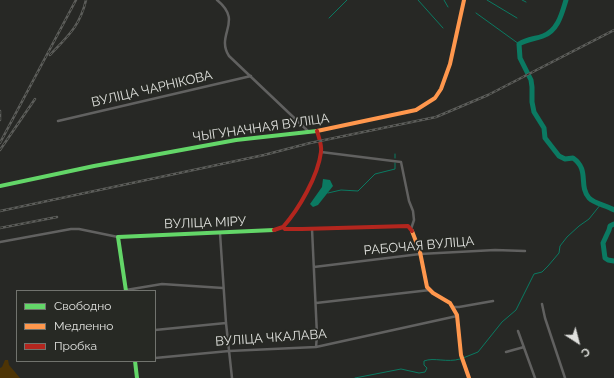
<!DOCTYPE html>
<meta charset="utf-8">
<style>
body{margin:0}
#map{position:relative;width:614px;height:378px;overflow:hidden;background:#272825;font-family:Raleway,sans-serif}
canvas{display:block}
.legend{position:absolute;left:16px;top:290px;width:140px;height:72px;box-sizing:border-box;background:#272924;border:1px solid #71736e;margin:0;padding:5px 7px;list-style:none;font-size:12px;color:#e0e1de}
.legend li{display:flex;align-items:center;gap:8px;height:20px}
.legend b{width:20px;border:1px solid #71736e}
.north{position:absolute;left:558px;top:322px;width:40px;height:40px;-webkit-text-stroke:3px #272924;paint-order:stroke;rotate:144deg;font-size:11px;font-weight:700;line-height:16px;text-align:center;color:#e0e1de}
.north::after{content:'';display:block;margin:auto;width:14px;height:18px;background:#e0e1de;clip-path:polygon(50% 0,100% 100%,50% 72%,0 100%)}
</style>
<div id="map">
<canvas width="614" height="378"></canvas>
<ul class="legend">
<li><b style="height:5px;background:#63d668"></b>Свободно</li>
<li><b style="height:5px;background:#ff974d"></b>Медленно</li>
<li><b style="height:5px;background:#b3261e"></b>Пробка</li>
</ul>
<div class="north">С</div>
</div>
<script>
const g = document.querySelector('canvas').getContext('2d');
g.lineJoin = 'round';
function fillPath(path, color) { g.fillStyle = color; g.fill(path, 'evenodd'); }
function strokePath(path, color, width, dash) { g.strokeStyle = color; g.lineWidth = width; g.lineCap = dash ? 'butt' : 'round'; g.setLineDash(dash || []); g.stroke(path); }
function drawText(font, color, halo, rows, align = 'center') {
  g.font = font + ' Raleway,sans-serif'; g.lineWidth = 3.5; g.setLineDash([]); g.textBaseline = 'middle'; g.strokeStyle = halo; g.fillStyle = color; for (const [text, x, y, turn = 0] of rows) {
    g.save(); g.translate(x, y); g.rotate((+turn || 0) * Math.PI / 180); g.textAlign = isNaN(turn) ? turn : align; if (halo) g.strokeText(text, 0, 0); g.fillText(text, 0, 0); g.restore();
  }
}
const green = new Path2D(`
 M5,360H8L9,365L20,378H0V368L2,367Z`);
const water = new Path2D(`
 M323,179L330,180L333,186L318,205L313,207L310,204L322,187Z`);
const stream = new Path2D(`
 M418,0L443,28
 M444,0L448,7
 M487,0L517,18
 M522,0L526,2
 M476,13L519,44
 M329,18L347,0
 M395,158V154
 M328,193L341,190L358,191L375,174L395,169V163
 M463,358L478,352L502,322L516,310L534,274L542,272L548,266L559,253L560,246L567,237L579,226L589,219L601,204
 M355,378L401,369L419,373L425,372L427,368L424,365V361C434,357 447,363 460,359`);
const river = new Path2D(`
 M566,0C562,13 558,31 543,36C535,39 527,39 519,44L520,58L531,80L532,87V102L534,112L544,128L545,138L559,156L565,159L573,158C590,170 578,185 589,198C595,204 606,205 614,210
 M614,224L610,226L609,230L603,243L605,258L608,260L614,261`);
const street = new Path2D(`
 M217,0C244,22 215,34 229,56L309,132
 M58,121L251,76
 M321,152L401,162L409,201L413,211L414,220L411,229
 M312,229L317,335L316,347
 M220,233L226,323L232,378
 M0,242L71,229H79L118,237
 M314,267L420,254L495,250L525,251
 M126,290L162,284L223,288
 M316,303L430,290
 M542,304L545,318L565,378
 M453,307H459L493,301
 M155,330L226,323
 M518,331L535,378
 M506,352L524,347
 M155,358L229,351L316,347L457,316`);
const fast = new Path2D(`
 M0,186L94,166L236,140L317,131
 M126,291L118,237L274,230
 M135,361L137,378`);
const slow = new Path2D(`
 M317,131L416,110L435,98L441,89L450,64L464,0
 M412,231L420,252L427,287L433,293L450,303L457,315L461,355L469,378`);
const jam = new Path2D(`
 M283,227C299,209 318,176 321,152C322,145 319,138 317,131
 M274,230L283,227L285,229H302L408,226L412,231`);
const rail = new Path2D(`
 M50,55C68,36 80,26 86,0
 M0,111V120
 M0,143L76,0
 M0,150L35,99
 M0,211L264,155L310,143L436,117L488,95L614,30
 M0,228L57,217`);
const streetNames = [
 ["ВУЛІЦА ЧАРНІКОВА",152,89,-13],
 ["ЧЫГУНАЧНАЯ ВУЛІЦА",261,128,-8],
 ["ВУЛІЦА МІРУ",205,223,-2],
 ["РАБОЧАЯ ВУЛІЦА",419,246,-5],
 ["ВУЛІЦА ЧКАЛАВА",271,338,-4]
];
fillPath(green, '#4d3405');
fillPath(water, '#0b7a62');
strokePath(stream, '#0b7a62', 1);
strokePath(river, '#0b7a62', 5);
strokePath(street, '#616160', 2.5);
strokePath(fast, '#63d668', 4);
strokePath(slow, '#ff974d', 4);
strokePath(jam, '#b3261e', 4);
strokePath(rail, '#5d5e5b', 2.5);
strokePath(rail, '#272924', 1, [3]);
drawText('13px', '#e0e1de', '#272924', streetNames);
</script>
